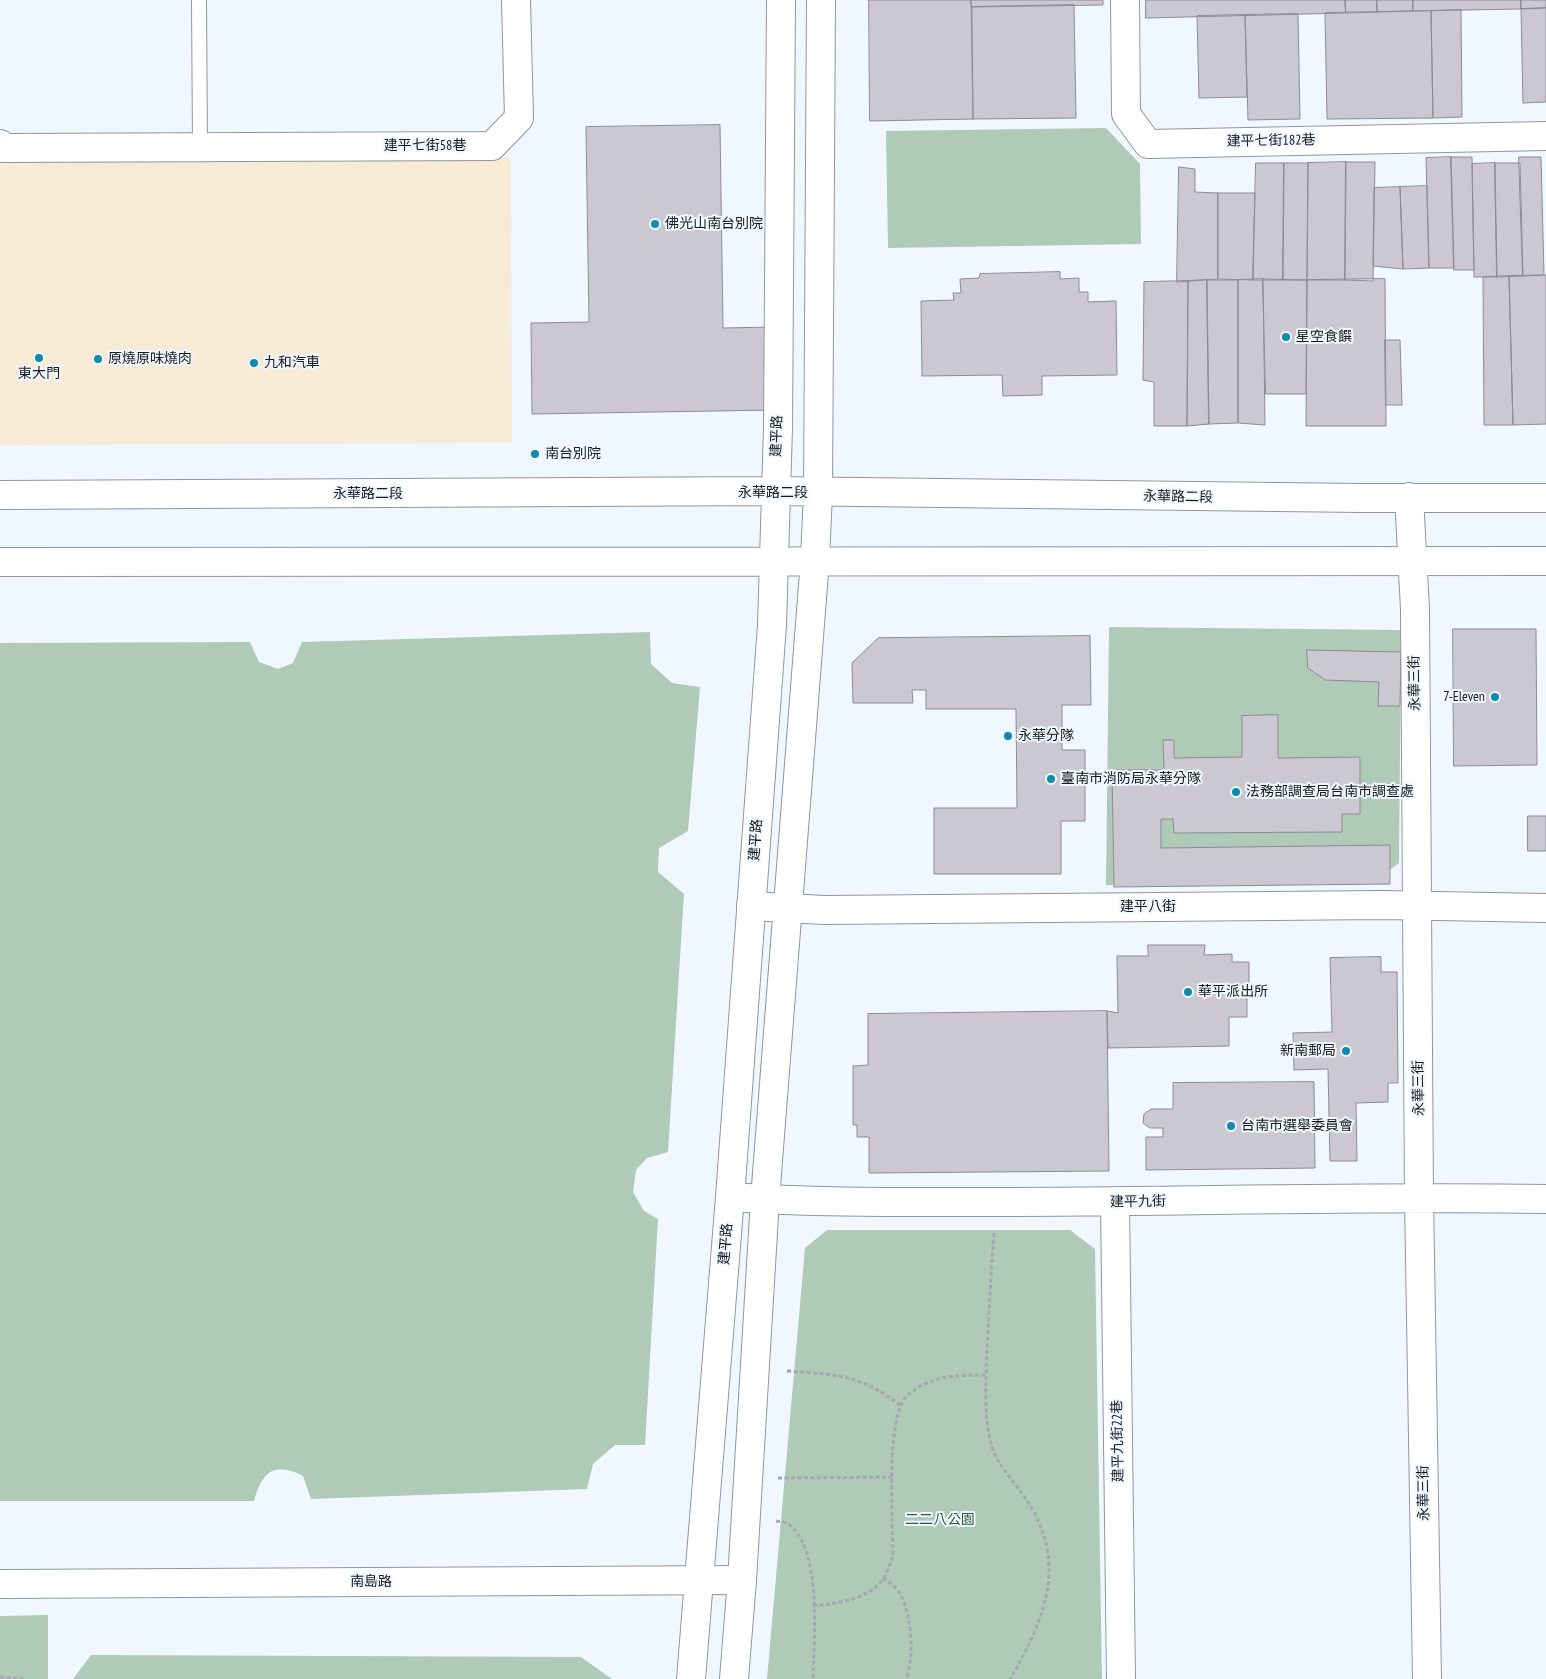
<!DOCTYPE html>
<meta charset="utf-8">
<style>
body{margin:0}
canvas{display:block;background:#f1f7ff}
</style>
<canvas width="1546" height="1679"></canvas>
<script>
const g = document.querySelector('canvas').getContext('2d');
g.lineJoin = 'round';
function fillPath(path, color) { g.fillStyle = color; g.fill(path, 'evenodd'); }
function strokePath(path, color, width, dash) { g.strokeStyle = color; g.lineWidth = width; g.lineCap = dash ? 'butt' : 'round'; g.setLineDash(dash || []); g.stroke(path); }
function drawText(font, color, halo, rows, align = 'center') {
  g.font = font + ' "PT Sans Narrow","Noto Sans TC",sans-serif'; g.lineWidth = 4; g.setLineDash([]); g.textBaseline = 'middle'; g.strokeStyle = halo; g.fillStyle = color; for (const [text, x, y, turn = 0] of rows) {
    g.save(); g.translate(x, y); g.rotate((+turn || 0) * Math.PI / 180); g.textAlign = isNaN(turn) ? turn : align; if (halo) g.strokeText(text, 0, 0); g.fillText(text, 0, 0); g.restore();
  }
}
const commercial = new Path2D(`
 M511,158L512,443L0,445V160Z`);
const green = new Path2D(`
 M1106,128L1140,164L1141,244L888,248L886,131Z
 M1109,627L1401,630L1399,863L1370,884L1106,885Z
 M650,632L651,664L672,683L700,687L688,831L659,848L658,872L684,894L668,1152L647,1158L636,1170L633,1192L644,1211L658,1219L645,1445H615L593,1464L587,1489L311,1499L303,1476C274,1461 262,1472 254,1501H0V643L250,642L259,662L278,669L293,663L302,642Z
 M827,1230H1070L1095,1249L1102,1679H767L805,1248Z
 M48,1615V1679H0V1616Z
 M91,1655L581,1657L612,1679H73Z`);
const building = new Path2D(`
 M869,0H971L973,119L870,121Z
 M971,0H1103V5L972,7Z
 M1146,0H1345L1346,13L1146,18Z
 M1345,0H1377V12L1346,13Z
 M1377,0H1413V11L1377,12Z
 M1413,0H1521V9L1413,11Z
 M1521,0H1546V8L1521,9Z
 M1074,5L1076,118L973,119L972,7Z
 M1546,8V102L1523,103L1521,9Z
 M1461,10L1462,117L1433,118L1431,11Z
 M1431,11L1433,118L1327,119L1325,13Z
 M1298,14L1300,119L1248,120L1245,15Z
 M1245,15L1247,97L1199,98L1197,16Z
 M720,125L723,328L773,327L774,410L532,414L531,323L589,322L586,127Z
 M1451,157H1472L1474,270H1454Z
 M1451,157L1454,268H1429L1426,158Z
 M1519,157H1541L1544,275L1523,276Z
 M1346,162H1375L1373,281L1345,280Z
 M1346,162L1345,280H1307L1308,163Z
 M1256,163H1284L1283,280H1253Z
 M1284,163H1308L1307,280H1283Z
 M1495,163H1520L1523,276L1497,277Z
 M1495,163L1497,277H1474L1472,164Z
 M1179,167L1195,169V192L1218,193V279L1177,282Z
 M1427,186L1429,268L1403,269L1400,187Z
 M1400,187L1403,269L1373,266L1374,188Z
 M1218,193H1255L1253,280L1218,279Z
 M1060,272V279L1079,278V292H1088V302L1116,301L1117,375L1042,376V395L1003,396L1002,375L922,376L921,301L954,300L953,293H961L960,279L979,278L980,274Z
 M1544,275H1546V424L1513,425L1509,276Z
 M1509,276L1513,425H1484L1483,277Z
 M1263,279L1307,280L1306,394H1266Z
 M1263,279L1265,425L1238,423V280Z
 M1385,279L1386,426H1306L1307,280Z
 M1207,280H1238V423L1209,424Z
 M1207,280L1209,424L1187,426L1188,281Z
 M1188,281L1187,426H1154V382L1143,380L1144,282Z
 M1385,340H1400L1402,405H1386Z
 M1453,629H1536L1537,765L1454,766Z
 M1090,636L1091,705H1062V750H1085V821H1061V874H934V808H1017L1016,709H926V690H912L913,703H853L852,663L878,638Z
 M1307,650L1401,652L1400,706H1378L1379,682L1325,680L1308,668Z
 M1278,715V758L1360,757V814H1342V832L1174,833L1173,819H1161V848L1390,845V884L1114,887L1112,770H1164L1163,740H1174V758L1242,757V716Z
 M1528,816H1546V851H1528Z
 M1148,945H1205L1204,955L1232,954V962H1249V987H1259V997H1247V1017H1229V1046L1108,1048L1107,1011L1118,1013L1117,956H1148Z
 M1381,957V972H1397L1398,1083H1388V1102L1356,1103L1357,1161H1330L1328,1069L1294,1070L1293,1033L1332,1032L1330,958Z
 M1107,1011L1109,1171L869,1173V1137H857V1125H853V1066L868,1065V1014Z
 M1314,1082L1315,1168L1146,1170V1137H1163V1128H1150L1143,1123L1144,1114L1151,1109H1173V1083Z`);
const path = new Path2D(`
 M994,1233C991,1272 989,1311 987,1351C986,1378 984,1407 989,1434C994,1464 1010,1475 1026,1499C1069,1563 1045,1619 1010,1679
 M787,1371C834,1374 863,1375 901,1406
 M778,1478L893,1477
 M776,1521C781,1522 787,1522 791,1526C822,1554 814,1639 813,1679
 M883,1578C887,1581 892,1584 896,1588C912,1606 915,1657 906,1679
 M813,1606C833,1604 864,1600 879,1584C886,1577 889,1566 893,1557C893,1524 885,1417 907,1396C929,1375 958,1375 986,1375
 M0,1677L26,1679`);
const lane = new Path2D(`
 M199,0L200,147`);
const street = new Path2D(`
 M1125,0L1126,114L1148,144L1546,136
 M0,144L4,148L492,146L519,118L516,0
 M1409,497L1415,609L1419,1197L1427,1679
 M751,906L824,910L1382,905L1546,908
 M730,1197C817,1203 905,1202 992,1202C1177,1202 1361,1196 1546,1199
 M1115,1202L1121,1679
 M0,1584L742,1580`);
const secondary = new Path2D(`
 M0,495L775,491L1362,498H1546
 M0,562L1546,561
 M691,1679L730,1197L772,625L778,428L781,0
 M734,1679L742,1580L765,1199L815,560L818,493L821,0`);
const markers = [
 [655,224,5,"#0c8bac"],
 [1286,337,5,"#0c8bac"],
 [39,358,5,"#0c8bac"],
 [98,359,5,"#0c8bac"],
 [254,363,5,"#0c8bac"],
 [535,454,5,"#0c8bac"],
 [1495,697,5,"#0c8bac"],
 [1008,736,5,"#0c8bac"],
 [1051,779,5,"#0c8bac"],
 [1236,792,5,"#0c8bac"],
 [1188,992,5,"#0c8bac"],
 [1346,1051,5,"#0c8bac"],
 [1231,1126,5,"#0c8bac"]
];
const streetNames = [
 ["建平七街182巷",1271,141,-1],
 ["建平七街58巷",425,146],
 ["建平路",777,436,-88],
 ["永華路二段",773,493],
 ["永華路二段",368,494],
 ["永華路二段",1178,497,1],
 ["永華三街",1415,683,-91],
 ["建平路",756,840,-86],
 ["建平八街",1148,907],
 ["永華三街",1419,1088,-91],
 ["建平九街",1138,1202,-1],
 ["建平路",726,1244,-85],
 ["建平九街22巷",1118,1441,-91],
 ["永華三街",1424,1493,-91],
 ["南島路",371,1582]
];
const poiNames = [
 ["佛光山南台別院",665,224],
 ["星空食饌",1296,337],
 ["原燒原味燒肉",108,359],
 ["九和汽車",264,363],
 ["東大門",39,374,"center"],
 ["南台別院",545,454],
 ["7-Eleven",1485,697,"right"],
 ["永華分隊",1018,736],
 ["臺南市消防局永華分隊",1061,779],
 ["法務部調查局台南市調查處",1246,792],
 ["華平派出所",1198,992],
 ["新南郵局",1336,1051,"right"],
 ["台南市選舉委員會",1241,1126]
];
const parkNames = [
 ["二二八公園",940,1520]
];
fillPath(commercial, '#f7ebd6');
fillPath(green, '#afcab6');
fillPath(building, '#ccc8d1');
strokePath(building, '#8d8a91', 1);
strokePath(lane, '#90969d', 16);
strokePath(street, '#90969d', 30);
strokePath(secondary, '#90969d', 30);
strokePath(path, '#a4a9af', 3, [4, 2.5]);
strokePath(lane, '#fff', 14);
strokePath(street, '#fff', 28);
strokePath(secondary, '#fff', 28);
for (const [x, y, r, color] of markers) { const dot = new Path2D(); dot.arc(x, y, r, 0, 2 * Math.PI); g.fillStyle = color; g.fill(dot); strokePath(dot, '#f1f7ff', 2); }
drawText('14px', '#181b1d', '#f1f7ff', streetNames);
drawText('14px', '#181b1d', '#f1f7ff', poiNames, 'left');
drawText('14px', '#2d5d3d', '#f1f7ff', parkNames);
</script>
